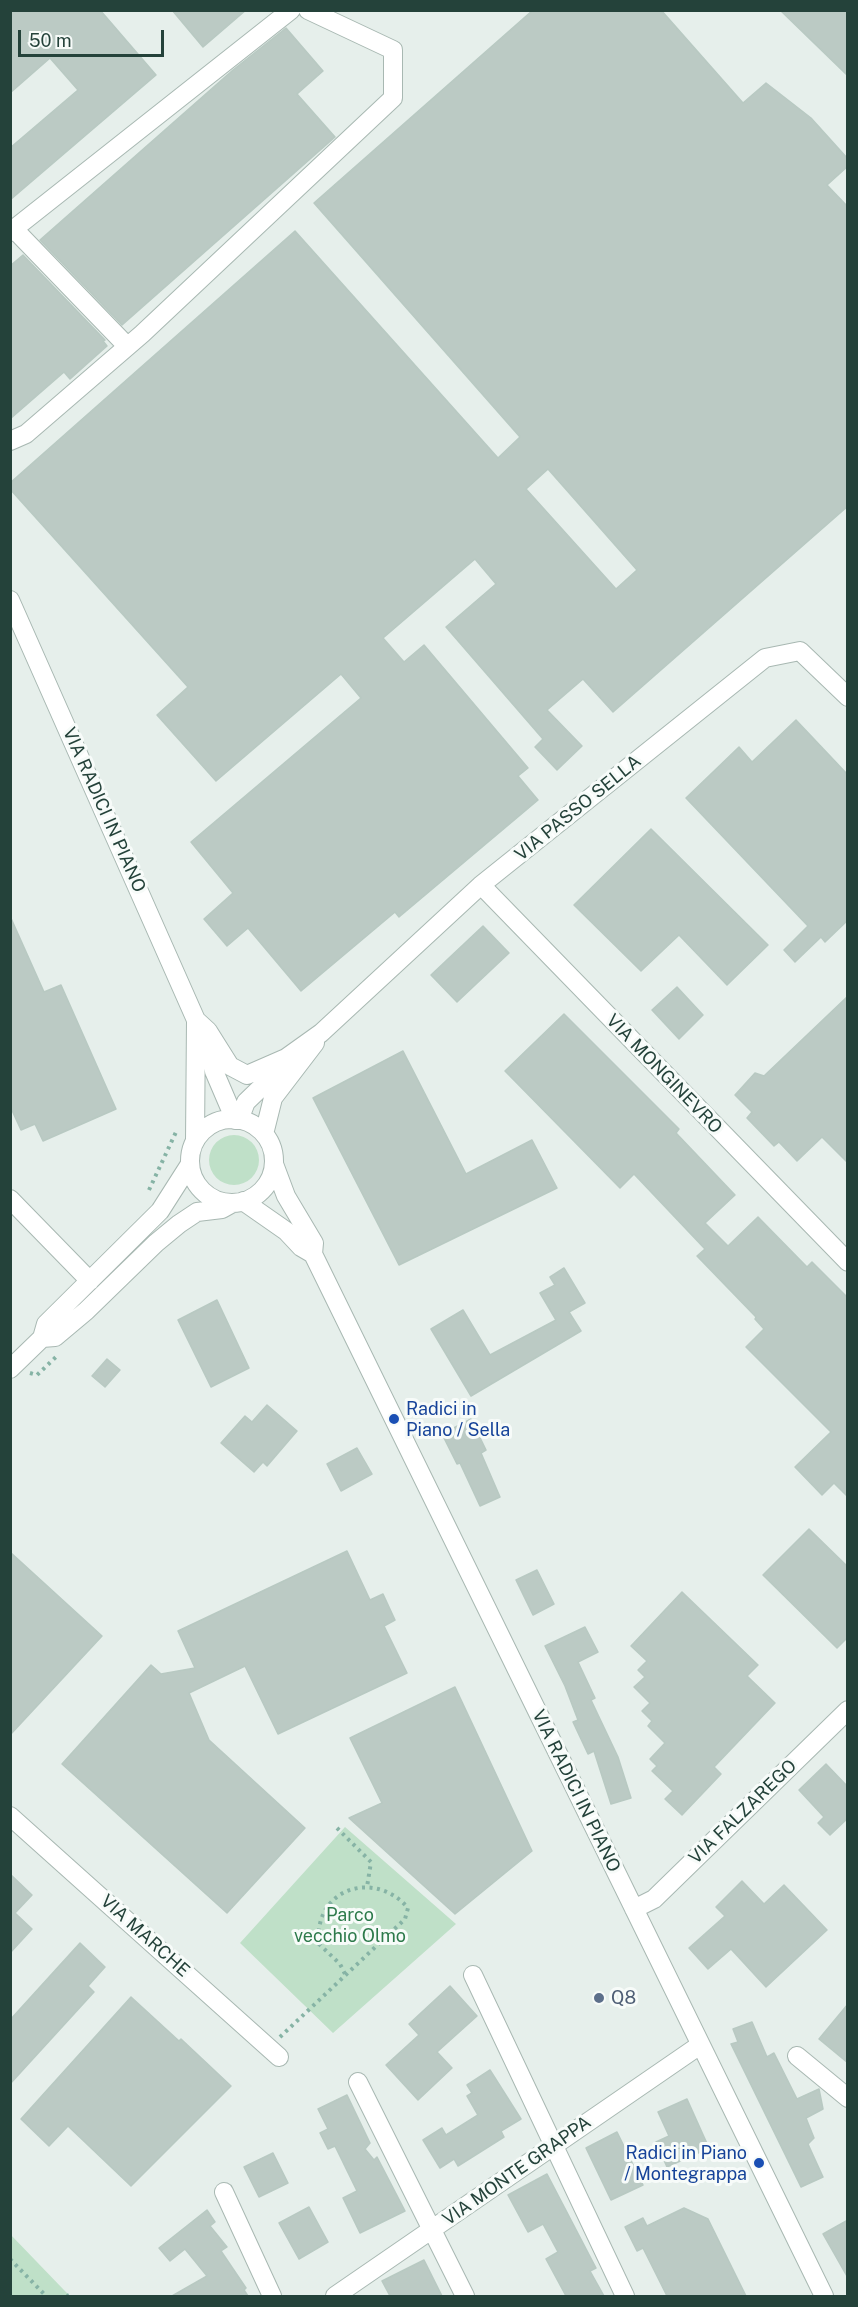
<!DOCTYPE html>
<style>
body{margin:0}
#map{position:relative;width:858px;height:2307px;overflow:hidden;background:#e6efeb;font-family:"Public Sans",sans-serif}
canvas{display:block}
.frame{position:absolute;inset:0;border:12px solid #24423a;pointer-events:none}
.scale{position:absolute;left:18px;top:30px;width:146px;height:27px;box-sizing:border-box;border:3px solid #24423a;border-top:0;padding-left:8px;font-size:18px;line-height:21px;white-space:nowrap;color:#24423a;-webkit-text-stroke:4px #f7fbf9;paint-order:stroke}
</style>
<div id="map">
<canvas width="858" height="2307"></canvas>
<div class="frame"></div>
<div class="scale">50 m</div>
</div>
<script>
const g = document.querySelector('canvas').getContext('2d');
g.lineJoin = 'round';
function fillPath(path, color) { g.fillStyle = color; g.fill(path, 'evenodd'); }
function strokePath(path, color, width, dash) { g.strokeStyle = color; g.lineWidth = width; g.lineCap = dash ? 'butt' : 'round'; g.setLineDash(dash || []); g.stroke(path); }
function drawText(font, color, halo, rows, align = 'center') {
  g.font = font + ' "Public Sans",sans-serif'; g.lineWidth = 6; g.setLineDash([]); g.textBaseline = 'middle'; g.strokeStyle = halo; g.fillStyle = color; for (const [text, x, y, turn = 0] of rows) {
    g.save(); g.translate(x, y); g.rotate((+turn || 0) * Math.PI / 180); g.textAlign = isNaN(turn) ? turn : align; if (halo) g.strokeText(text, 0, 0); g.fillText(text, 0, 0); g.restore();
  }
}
const green = new Path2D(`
 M209 1160a25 25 0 1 1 50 0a25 25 0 1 1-50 0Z
 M345,1827L456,1924L333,2033L240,1943Z
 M10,2234L63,2289L70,2296H11Z`);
const building = new Path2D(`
 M10,10H100L156,75L10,200V148L78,90L50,58L10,93Z
 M172,10H246L203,47Z
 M533,10H661L743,103L766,83L811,118L848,159V166L827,185L848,207V506L613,712L583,679L547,710L582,746L557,770L535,747L543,739L446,627L496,584L475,559L383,638L404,662L424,645L528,768L518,776L538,800L399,917L395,912L301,991L248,928L227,946L204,919L233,893L191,842L361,698L341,674L216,781L157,715L188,687L10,489V483L295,231L498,458L520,437L314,203ZM548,469L637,570L616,589L526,489Z
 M780,10H848V76Z
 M286,28L323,71L297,94L335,137L122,325L40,240L233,70Z
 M23,255L105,340L103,341L107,346L70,379L64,372L10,419V266Z
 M796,720L848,775V920L825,942L821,937L795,962L784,950L808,926L686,798L739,747L752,762Z
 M651,829L768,945L727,985L679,935L641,971L574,905Z
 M10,916L44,992L61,985L116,1109L43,1141L35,1124L21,1130L10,1106Z
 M483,926L509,953L457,1002L431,975Z
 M677,987L703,1015L679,1039L652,1010Z
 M848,996V1163L822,1137L797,1161L779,1142L774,1146L747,1118L752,1112L735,1095L755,1073L764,1076Z
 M564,1014L679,1129L676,1133L735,1195L705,1223L728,1246L758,1217L807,1267L812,1262L848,1298V1497L834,1483L822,1495L795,1467L831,1432L746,1347L764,1329L755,1319L756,1317L697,1256L705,1249L634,1174L620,1188L505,1071Z
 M403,1051L466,1174L532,1140L557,1188L399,1265L313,1098Z
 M564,1268L585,1303L569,1312L581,1331L471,1396L431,1329L463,1310L490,1355L556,1320L540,1293L555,1285L550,1277Z
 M217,1300L249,1368L211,1387L178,1320Z
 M107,1359L120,1370L105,1387L92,1376Z
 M267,1405L297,1431L267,1466L263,1462L254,1472L221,1443L245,1416L252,1422Z
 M471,1419L486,1450L481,1453L500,1497L480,1506L460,1463L457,1464L442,1434Z
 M357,1448L372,1474L341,1491L327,1464Z
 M809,1529L848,1567V1637L837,1648L763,1575Z
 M347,1551L370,1600L383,1594L395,1620L384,1626L407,1673L278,1734L245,1666L189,1693L209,1740L305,1828L227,1913L62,1764L151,1665L161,1674L195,1668L178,1631Z
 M10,1552L102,1636L10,1735Z
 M537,1570L554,1604L533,1615L516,1580Z
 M682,1592L758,1665L747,1676L775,1703L714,1767L721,1774L682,1815L665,1799L673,1791L652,1771L657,1766L650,1759L665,1743L648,1726L652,1721L642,1711L650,1703L634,1687L645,1677L638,1670L647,1661L631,1646Z
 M585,1627L598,1652L578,1662L595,1698L591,1700L618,1757L631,1798L611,1804L594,1751L588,1754L573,1722L578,1720L565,1686L545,1646Z
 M455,1687L532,1851L455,1914L349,1818L382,1803L350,1738Z
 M826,1764L848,1787V1818L830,1835L818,1823L824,1817L799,1790Z
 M10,1874L32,1895L15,1913L32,1929L10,1953Z
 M742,1881L764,1904L784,1885L827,1930L766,1987L731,1949L708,1969L689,1948L725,1916L716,1907Z
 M80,1943L105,1967L88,1986L94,1992L10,2084V2020Z
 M450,1986L477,2016L437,2052L452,2068L418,2100L386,2065L419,2035L409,2024Z
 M131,1997L179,2041L181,2039L231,2086L131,2186L68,2126L49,2146L21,2119Z
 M848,2004V2063L819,2039Z
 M752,2022L767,2057L774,2053L797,2099L819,2089L823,2109L806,2118L814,2138L808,2144L823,2177L801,2187L731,2044L738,2042L733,2029Z
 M490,2070L521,2119L501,2131L504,2137L458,2166L454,2159L440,2168L423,2140L442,2128L446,2135L478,2115L467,2096L472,2093L467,2085Z
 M347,2095L370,2143L365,2149L374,2160L377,2157L405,2211L360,2233L343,2198L357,2191L335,2146L328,2149L320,2133L328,2129L318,2109Z
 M687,2099L709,2148L667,2167L656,2142L669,2136L658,2112Z
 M617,2132L643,2185L611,2200L586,2148Z
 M273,2153L288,2183L259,2197L244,2167Z
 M547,2174L596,2268L590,2271L604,2296H566L546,2259L558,2252L543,2224L528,2232L508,2195Z
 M309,2207L328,2242L299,2259L279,2223Z
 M684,2208L708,2219L746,2296H667L643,2248L637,2251L625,2227L643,2218L647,2226Z
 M207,2210L215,2222L210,2226L227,2247L221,2251L246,2288L244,2290L248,2296H172L207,2276L185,2249L170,2261L159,2248Z
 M848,2220V2278L823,2234Z
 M424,2260L442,2296H390L382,2281Z`);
const path = new Path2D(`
 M149,1190L176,1132
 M30,1373L37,1375L57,1356
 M337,1828L371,1862L367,1887
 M280,2037L405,1919L408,1908C375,1869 313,1888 319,1944L340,1964L345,1974
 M10,2259L46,2296
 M67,2296L69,2295`);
const minor = new Path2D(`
 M14,229L127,346
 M10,232L291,10
 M10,441L26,434L142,334L393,98V50L308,10
 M10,600L196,1020L208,1031L214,1071L235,1120
 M481,885L848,1262
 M208,1031L230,1066L247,1075L286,1058L321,1033L481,885L765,658L800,651L848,697
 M190 1161a42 42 0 1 1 84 0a42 42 0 1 1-84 0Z
 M239,1120L246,1102L277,1072L285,1060
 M264,1134L273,1098L315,1043
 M195,1141L196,1020
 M274,1164L286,1196L314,1243L313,1254
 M10,1199L90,1281
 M243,1201L286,1231L301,1247L313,1254L824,2296
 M42,1338L55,1337L86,1311L156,1243L179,1224L197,1212L222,1209L231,1204
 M10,1369L42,1338L46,1324L160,1211L190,1164
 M10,1816L279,2057
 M634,1909L654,1899L848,1710
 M473,1975L625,2296
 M797,2056L848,2098
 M358,2082L465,2296
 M224,2192L272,2296
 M335,2296L700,2045`);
const markers = [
 [394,1419,6,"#1a4fb4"],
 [599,1998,6,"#5c6f8a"],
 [759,2163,6,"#1a4fb4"]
];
const streetNames = [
 ["VIA PASSO SELLA",578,808,-39],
 ["VIA RADICI IN PIANO",104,810,66],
 ["VIA MONGINEVRO",664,1074,46],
 ["VIA RADICI IN PIANO",576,1791,64],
 ["VIA FALZAREGO",743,1812,-44],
 ["VIA MARCHE",145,1936,42],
 ["VIA MONTE GRAPPA",517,2171,-35]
];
const transitNames = [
 ["Radici in",406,1409],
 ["Piano / Sella",406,1430],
 ["Radici in Piano",747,2153,"right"],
 ["/ Montegrappa",747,2174,"right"]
];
const parkNames = [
 ["Parco",350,1915],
 ["vecchio Olmo",350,1936]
];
const serviceNames = [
 ["Q8",611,1998]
];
fillPath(green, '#bfe0c8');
fillPath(building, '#bbcac4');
strokePath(building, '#b8c9c2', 1.5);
strokePath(minor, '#a8b8b2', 20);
strokePath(path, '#86b3a5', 4, [3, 4.5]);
strokePath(minor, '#fff', 18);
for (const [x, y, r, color] of markers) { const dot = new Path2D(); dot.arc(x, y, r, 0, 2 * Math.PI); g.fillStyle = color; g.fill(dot); strokePath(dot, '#f7fbf9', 2); }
drawText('18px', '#24423a', '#f7fbf9', streetNames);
drawText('18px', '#164399', '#f7fbf9', transitNames, 'left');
drawText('18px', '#2d7a4b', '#f7fbf9', parkNames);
drawText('18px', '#4e5e75', '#f7fbf9', serviceNames, 'left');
</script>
